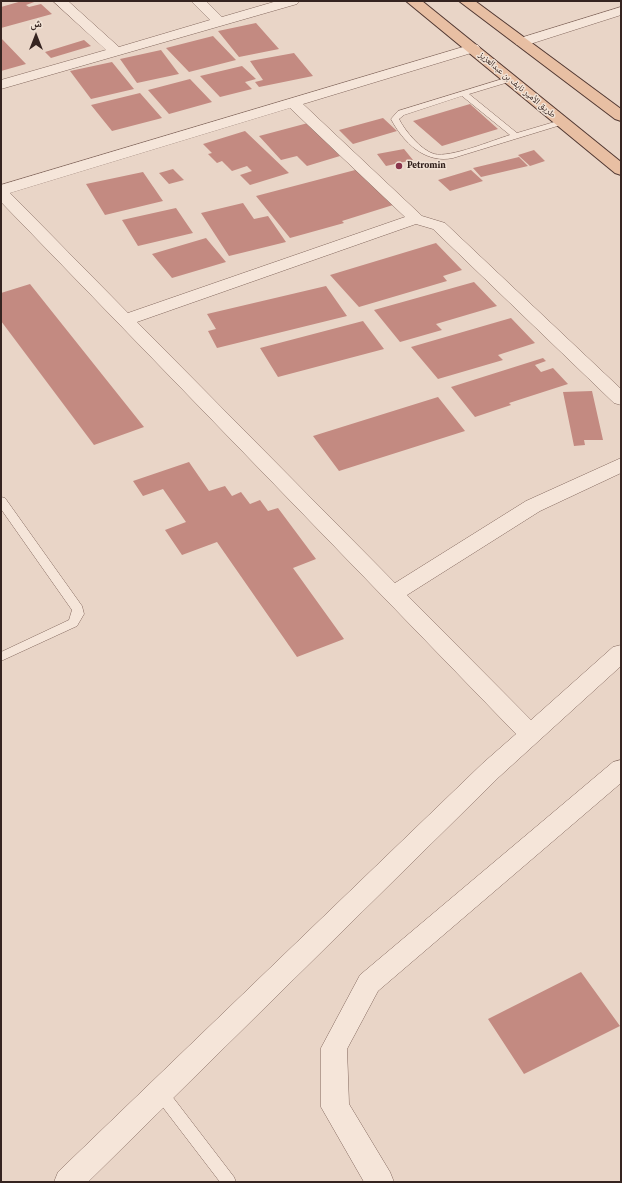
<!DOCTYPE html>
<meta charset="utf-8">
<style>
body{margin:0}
#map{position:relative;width:622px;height:1183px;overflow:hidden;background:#e9d5c7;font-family:"Source Serif 4","Noto Naskh Arabic",serif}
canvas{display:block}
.frame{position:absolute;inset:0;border:2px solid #352420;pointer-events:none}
.north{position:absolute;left:16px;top:16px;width:40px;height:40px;-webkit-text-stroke:3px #f1e2d5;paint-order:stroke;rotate:0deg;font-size:11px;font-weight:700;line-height:16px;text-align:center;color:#352420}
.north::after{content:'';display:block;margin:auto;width:14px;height:18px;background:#352420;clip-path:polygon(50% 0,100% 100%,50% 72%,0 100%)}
</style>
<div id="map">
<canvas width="622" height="1183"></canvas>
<div class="frame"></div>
<div class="north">ش</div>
</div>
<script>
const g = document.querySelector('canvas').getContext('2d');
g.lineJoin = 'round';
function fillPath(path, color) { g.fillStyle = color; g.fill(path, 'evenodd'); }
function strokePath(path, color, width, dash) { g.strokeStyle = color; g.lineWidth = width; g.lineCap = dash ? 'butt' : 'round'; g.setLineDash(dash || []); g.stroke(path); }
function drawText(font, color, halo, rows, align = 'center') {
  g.font = font + ' "Source Serif 4","Noto Naskh Arabic",serif'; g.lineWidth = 3; g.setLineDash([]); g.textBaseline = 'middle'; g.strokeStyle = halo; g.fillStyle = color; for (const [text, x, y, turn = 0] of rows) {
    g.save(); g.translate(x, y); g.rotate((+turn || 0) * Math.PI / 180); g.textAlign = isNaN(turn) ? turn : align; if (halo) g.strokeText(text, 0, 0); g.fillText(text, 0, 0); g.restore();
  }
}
const building = new Path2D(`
 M22,1H37L26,5L29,7L41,4L52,14L1,28V7Z
 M256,23L279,49L239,57L218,31Z
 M213,36L236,60L189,72L166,48Z
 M1,38L26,64L1,71Z
 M84,40L91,46L51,58L45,52Z
 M161,50L179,74L137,83L120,59Z
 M294,53L313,76L259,87L255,82L263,80L250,61Z
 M112,62L134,89L91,99L70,71Z
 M242,66L256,79L245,82L252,89L220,97L200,76Z
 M190,79L212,102L169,114L148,90Z
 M140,93L162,118L112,131L91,105Z
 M470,104L498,129L442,146L413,121Z
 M383,118L397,131L353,144L339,130Z
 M308,123L340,156L307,166L297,156L281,160L259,136Z
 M245,131L289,173L250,185L240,175L252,171L247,166L232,171L222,161L217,163L208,154L212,153L203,144Z
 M404,149L413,160L386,166L377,154Z
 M534,150L545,161L530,166L518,155Z
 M519,157L528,166L481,177L473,168Z
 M173,169L184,180L169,184L159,173Z
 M359,169L393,205L342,221L344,223L290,238L256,196Z
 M471,170L483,181L450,191L438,180Z
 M143,172L163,201L105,215L86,184Z
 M243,203L254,219L268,216L286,242L229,256L201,213Z
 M176,208L193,233L138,246L122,220Z
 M206,238L226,262L172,278L152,254Z
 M436,243L462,270L443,276L447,281L359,307L330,275Z
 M474,282L497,306L436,324L442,330L400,342L374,310Z
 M30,284L144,427L94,445L1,321V293Z
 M326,286L347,316L217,348L208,331L216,329L207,314Z
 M511,318L535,343L498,355L503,360L438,379L411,347Z
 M363,321L384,349L278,377L260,348Z
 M543,358L546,361L535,365L541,372L553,368L568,384L509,403L511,405L475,417L451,387Z
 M592,391L603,440H584L585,445L574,446L563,392Z
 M438,397L465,431L339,471L313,436Z
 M189,462L209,491L225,486L232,496L241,492L250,504L260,500L268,511L278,508L316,559L293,568L344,639L297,657L217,542L182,555L165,530L186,522L163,489L143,496L133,481Z
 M581,972L620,1026L524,1074L488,1019Z`);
const lane = new Path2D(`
 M509,77L513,79L512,81L469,94L517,133L561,120H564V124L453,158C425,164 403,142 391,119L398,111ZM462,96L510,135C493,140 451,158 434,154C421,150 405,131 399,119L404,115Z
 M1,497L5,498L82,606L84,614L77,626L1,661V652L69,620L72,610L1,509Z
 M160,1085L165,1087L234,1177L236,1182H220L155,1097L153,1092L155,1087Z`);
const street = new Path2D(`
 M53,1H68L119,47L210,20L191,1H206L222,17L277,1H299L297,4L1,89V80L106,50Z
 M621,7V15L527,45H517L515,42L517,39Z
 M473,44L478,45L480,48L478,51L303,104L422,216L445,223L621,389V405L614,403L433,229L416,224L137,322L395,583L526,501L621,458V473L540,511L407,595L531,720L613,647L621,645V666L499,777L88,1182H54L58,1172L483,763L516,734L1,202V185ZM290,108L405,217L128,313L10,193Z
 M621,760V783L378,991L347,1049L349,1104L390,1172L394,1182H364L321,1107V1048L360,975L613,762Z`);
const primary = new Path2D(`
 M406,1H422L621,162V175L615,173Z
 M459,1H475L621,109V121L615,119Z`);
const markers = [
 [399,166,4,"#8b354d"]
];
const farStreetnames = [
 ["طريق الأمير نايف بن عبدالعزيز",517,85,40]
];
const farPoinames = [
 ["Petromin",407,166]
];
fillPath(building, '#c38a81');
strokePath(lane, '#83685e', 1);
strokePath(street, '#83685e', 1);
strokePath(primary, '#513832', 2);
fillPath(lane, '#f5e5d9');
fillPath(street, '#f5e5d9');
fillPath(primary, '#e8bfa3');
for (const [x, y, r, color] of markers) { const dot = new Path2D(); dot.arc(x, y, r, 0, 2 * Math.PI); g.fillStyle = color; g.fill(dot); strokePath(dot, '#f1e2d5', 1.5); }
drawText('9px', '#352420', '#f1e2d5', farStreetnames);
drawText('bold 9px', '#352420', '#f1e2d5', farPoinames, 'left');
</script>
